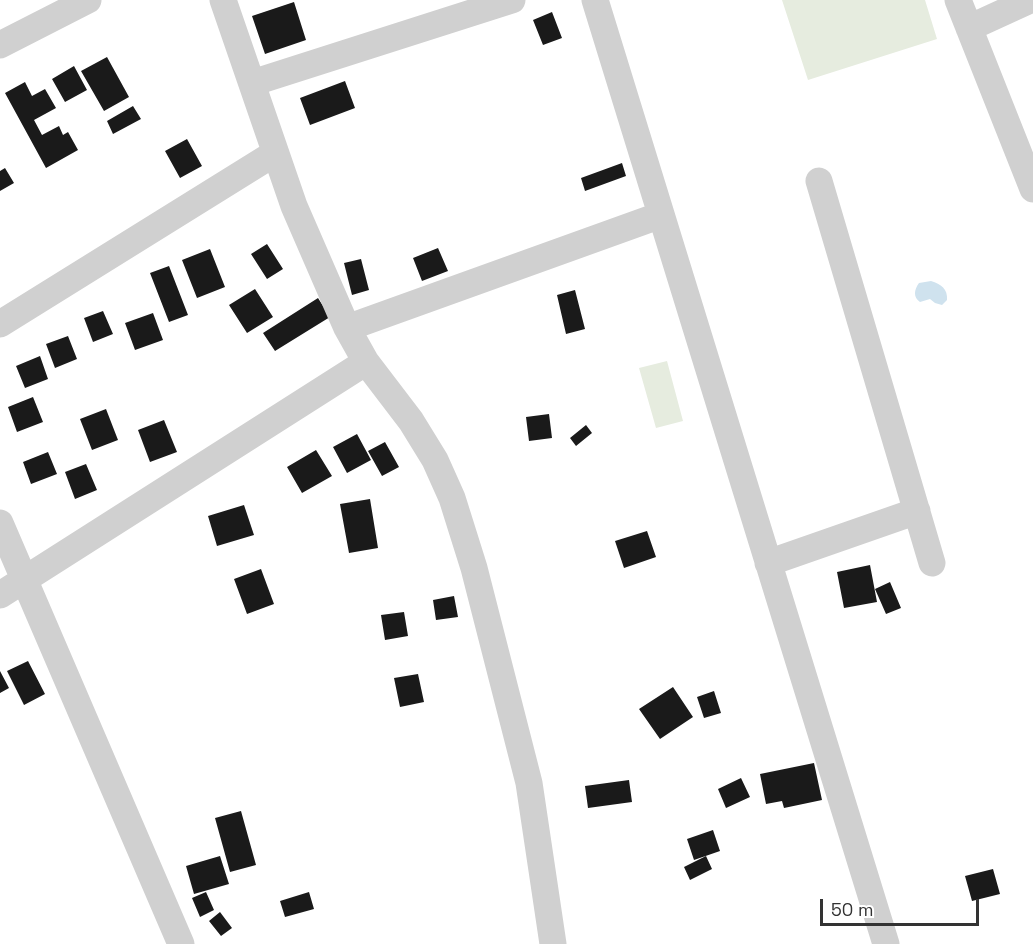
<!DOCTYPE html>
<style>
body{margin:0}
#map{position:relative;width:1033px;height:944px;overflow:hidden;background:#fff;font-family:"Space Grotesk",sans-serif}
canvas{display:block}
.scale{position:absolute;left:820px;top:899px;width:159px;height:27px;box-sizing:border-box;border:3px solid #333;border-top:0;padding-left:8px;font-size:18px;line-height:21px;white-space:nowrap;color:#333;-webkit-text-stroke:4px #fff;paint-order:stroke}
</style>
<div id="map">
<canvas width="1033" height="944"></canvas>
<div class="scale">50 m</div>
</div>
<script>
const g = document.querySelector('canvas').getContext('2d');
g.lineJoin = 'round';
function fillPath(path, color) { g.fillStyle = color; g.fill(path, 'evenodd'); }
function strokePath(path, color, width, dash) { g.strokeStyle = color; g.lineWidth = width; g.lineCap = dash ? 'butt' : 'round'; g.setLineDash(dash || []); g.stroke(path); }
const green = new Path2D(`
 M782,0H925L937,39L808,80Z
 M667,361L683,421L656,428L639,368Z`);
const water = new Path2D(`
 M931,281C941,284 948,289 947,300L942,305L935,303L930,299L920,302C913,297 914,290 919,283Z`);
const building = new Path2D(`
 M294,2L306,40L265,54L252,16Z
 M552,12L562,38L543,45L533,20Z
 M107,57L129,97L104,111L81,71Z
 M74,66L87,90L65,102L52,79Z
 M345,81L355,108L310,125L300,98Z
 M25,82L32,96L45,89L56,108L34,120L42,135L59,126L63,135L68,132L78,150L46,168L5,93Z
 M133,106L141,119L113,134L107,121Z
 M187,139L202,166L180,178L165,151Z
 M622,163L626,176L585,191L581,178Z
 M5,168L14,183L0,191V171Z
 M267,244L283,269L267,279L251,254Z
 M438,248L448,271L422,281L413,258Z
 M210,249L225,287L197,298L182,260Z
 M361,259L369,290L352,295L344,263Z
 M169,266L188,315L169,322L150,273Z
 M255,289L273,317L247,333L229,305Z
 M575,290L585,329L566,334L557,295Z
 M318,298L330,317L275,351L263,333Z
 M103,311L113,334L93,342L84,318Z
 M153,313L163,340L135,350L125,323Z
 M68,336L77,359L55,368L46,344Z
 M40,356L48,379L25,388L16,366Z
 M33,397L43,422L17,432L8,407Z
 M106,409L118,440L92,450L80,419Z
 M549,414L552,438L529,441L526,417Z
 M164,420L177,452L150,462L138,430Z
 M586,425L592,433L576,446L570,438Z
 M357,434L371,460L347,473L333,447Z
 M385,442L399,467L382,476L368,451Z
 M316,450L332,476L302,493L287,467Z
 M48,452L57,474L31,484L23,462Z
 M86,464L97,490L75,499L65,472Z
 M370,499L378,548L349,553L340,504Z
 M244,505L254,535L217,546L208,516Z
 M647,531L656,557L624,568L615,541Z
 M870,565L877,602L844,608L837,572Z
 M261,569L274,604L247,614L234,579Z
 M890,582L901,608L886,614L875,589Z
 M454,596L458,617L436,620L433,600Z
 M404,612L408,636L385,640L381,615Z
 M28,661L45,694L24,705L7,671Z
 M0,671L9,688L0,693Z
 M418,674L424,702L400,707L394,678Z
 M673,687L693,717L660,739L639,709Z
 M714,691L721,713L704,718L697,697Z
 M814,763L822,800L784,808L782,801L766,804L760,774Z
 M741,778L750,797L726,808L718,789Z
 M629,780L632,802L588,808L585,786Z
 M241,811L256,865L230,872L215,818Z
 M713,830L720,851L694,860L687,839Z
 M220,856L229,884L194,894L186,866Z
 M706,856L712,869L690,880L684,867Z
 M993,869L1000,894L972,901L965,876Z
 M206,892L214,910L200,917L192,898Z
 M309,892L314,909L285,917L280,901Z
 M220,912L232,928L221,936L209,921Z`);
const minor = new Path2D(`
 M223,0L294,206L347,328L366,362L411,421L435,460L452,498L474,568L529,783L553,944
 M595,0L886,944
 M958,0L1033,189
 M969,28L1030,0
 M0,45L88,0
 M252,83L512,0
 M819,181L932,563
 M0,324L275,153
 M347,328L661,215
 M0,523L181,944
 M768,563L917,511
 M0,595L366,362`);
fillPath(green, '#e6ecdf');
fillPath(water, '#cfe2ee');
fillPath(building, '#1a1a1a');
strokePath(minor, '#d0d0d0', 27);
</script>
